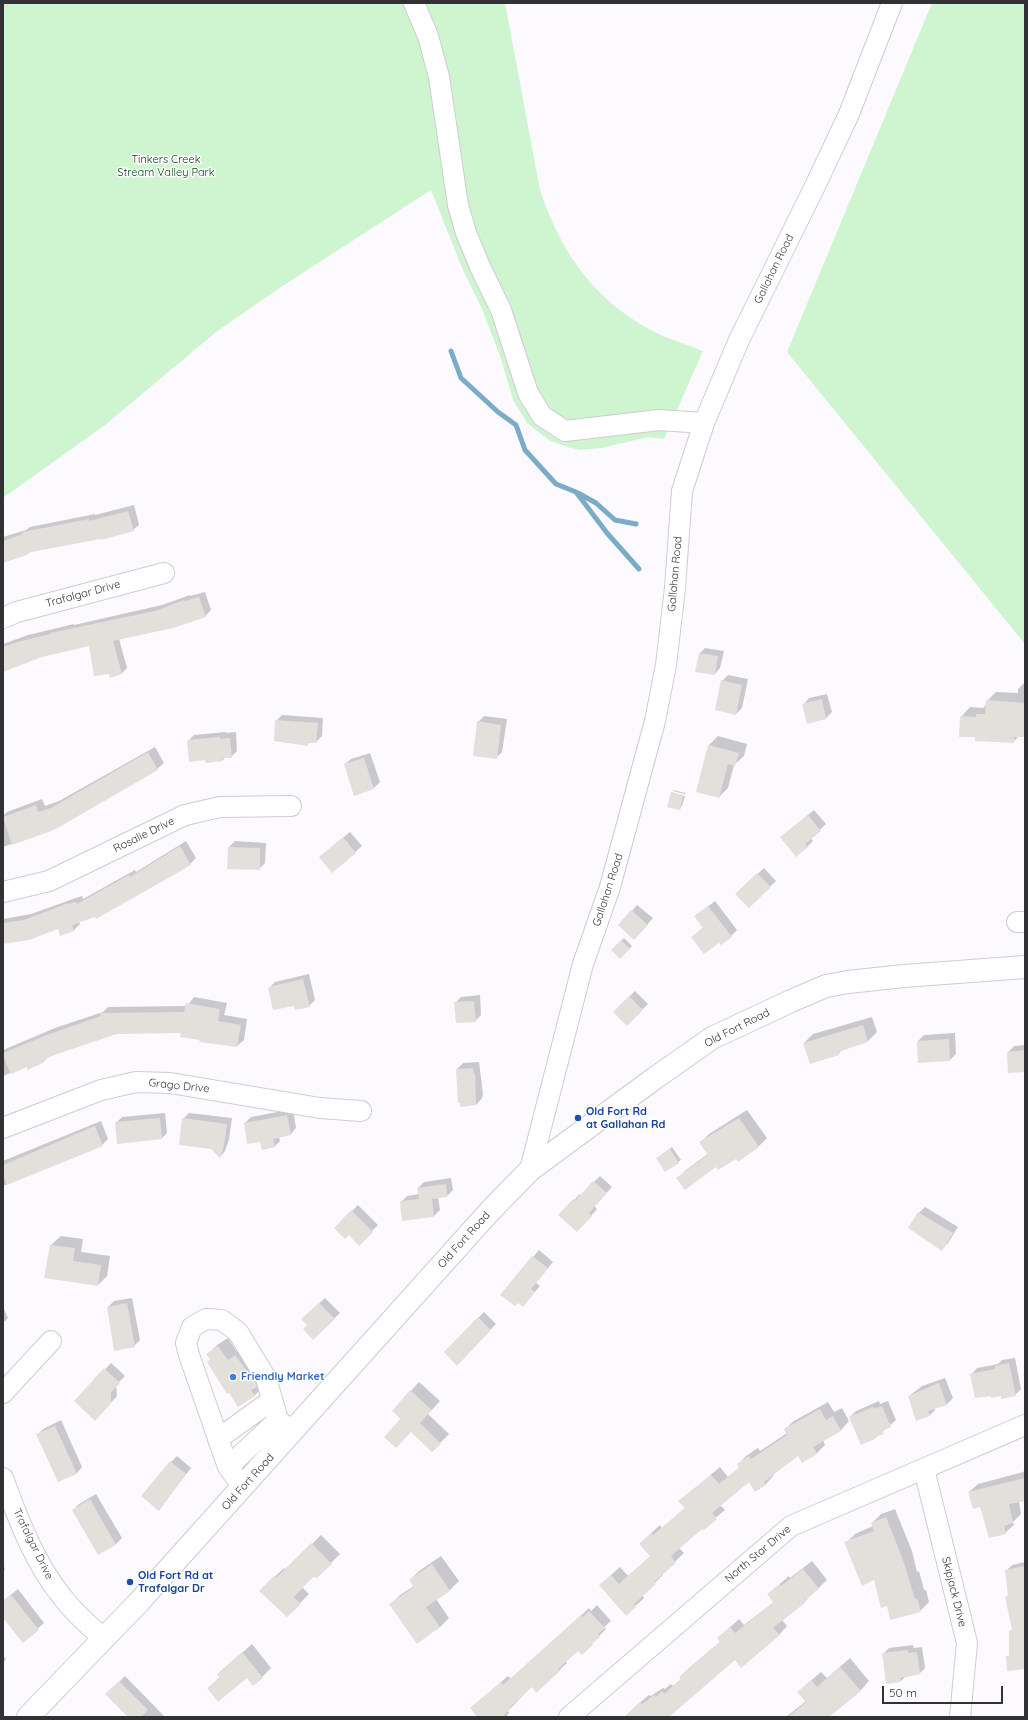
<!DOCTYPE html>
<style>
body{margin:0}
#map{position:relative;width:1028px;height:1720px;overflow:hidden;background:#fcfaff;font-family:Quicksand,sans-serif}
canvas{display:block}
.frame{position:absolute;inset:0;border:4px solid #323133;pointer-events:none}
.scale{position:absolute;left:882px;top:1686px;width:121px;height:18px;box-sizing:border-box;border:2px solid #323133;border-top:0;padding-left:5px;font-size:12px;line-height:14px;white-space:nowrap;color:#323133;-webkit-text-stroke:3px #fff;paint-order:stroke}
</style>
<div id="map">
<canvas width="1028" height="1720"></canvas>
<div class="frame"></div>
<div class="scale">50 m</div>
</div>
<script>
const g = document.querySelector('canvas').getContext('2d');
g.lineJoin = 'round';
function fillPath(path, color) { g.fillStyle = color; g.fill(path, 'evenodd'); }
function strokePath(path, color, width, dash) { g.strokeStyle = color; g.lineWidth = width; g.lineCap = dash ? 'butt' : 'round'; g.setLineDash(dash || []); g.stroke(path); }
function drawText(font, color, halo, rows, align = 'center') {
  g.font = font + ' Quicksand,sans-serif'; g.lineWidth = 3; g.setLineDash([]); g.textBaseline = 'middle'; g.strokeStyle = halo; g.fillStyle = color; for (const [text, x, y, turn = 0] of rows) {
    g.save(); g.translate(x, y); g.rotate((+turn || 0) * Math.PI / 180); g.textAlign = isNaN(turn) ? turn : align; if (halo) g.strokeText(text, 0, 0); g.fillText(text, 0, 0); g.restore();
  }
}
const green = new Path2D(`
 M3,3H505L540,190C562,256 598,306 663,336C676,341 690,346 703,351L664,439L648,437L602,448L580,450L564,446L549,440L527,423L513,400L501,359L482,309L463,270L431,190L281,287L216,332L105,425L3,498Z
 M932,3H1025V644L787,352Z`);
const shadow = new Path2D(`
 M134,505L139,525L133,530L30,552L27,554L3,562V537L26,530L30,527L95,514V515Z
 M205,592L211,610L205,616L119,639L127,668L122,673L110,672L89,645L41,656L3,670V644L28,635L74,624V625L162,605L190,595V596Z
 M705,648L724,651L720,668L715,674L699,654Z
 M728,675L748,679L742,708L736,714L722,681Z
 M1025,682V736H1019L1013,742L976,736L961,717L970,707L983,708L986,705L987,701L996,692L1018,693V689Z
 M827,694L832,712L826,718L808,723L804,704L809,698Z
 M282,715L323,718L322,736L316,742H310L307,745L276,721Z
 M484,716L507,719L502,752L496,758L478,722Z
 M226,732V733L236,732L237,751L231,757H225L222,761L188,741L194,735Z
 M718,736L747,744L744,756L734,765L728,788L719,797L697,791L709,745Z
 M155,747L164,763L157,769L53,829L3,847V816L7,812L42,799L45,806L59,801Z
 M370,753L380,782L374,788L345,764L351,759Z
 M674,790L685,793V794L673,791Z
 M672,792V793L685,796L682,806L680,809Z
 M814,810L826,824L811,838L813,841L807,847L781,837Z
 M350,832L362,846L332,872L326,852Z
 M186,841L196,858L190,864L95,916L79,922L80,924L74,930L61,935L58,928L3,943V919L31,914L73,899L82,896L83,899L135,870L136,872Z
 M235,841L266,843L265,863L259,869L229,847Z
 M764,868L776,881L749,907L737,894Z
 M715,901L737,930L731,936L719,941L692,937L704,927L702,911Z
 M637,905L653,918L640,933L632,911Z
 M624,938L632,946L620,958L612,950Z
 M309,974L315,1000L309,1006L295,1005L269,988L275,982Z
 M635,991L648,1004L627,1024L614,1012Z
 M480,995L481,1015L475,1021L455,1003L461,997Z
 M194,997L227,1003L224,1015L247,1019L244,1040L237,1046L201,1039L182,1032L116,1033L48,1057L42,1063L27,1066L3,1076V1050L55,1028L103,1012L108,1007L187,1006Z
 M872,1017L877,1032L868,1041L842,1050L838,1054L804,1043L813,1034Z
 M955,1033L956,1054L950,1060L918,1041L924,1035Z
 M1025,1045V1071L1008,1052L1014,1046Z
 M479,1062L483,1094L482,1098L476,1105L457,1069L463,1063Z
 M293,1109L296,1128L291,1134L279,1136L280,1141L274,1147L261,1140L245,1123L251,1117Z
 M747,1110L767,1138L758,1147L736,1157L677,1179L686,1170L708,1154L700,1143L709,1134Z
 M165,1113L167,1133L161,1139L116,1123L122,1117Z
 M189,1113L232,1118L229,1139L225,1151L220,1157L183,1119Z
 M101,1121L108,1139L102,1145L3,1186V1161Z
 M672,1147L681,1160L678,1162L657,1158Z
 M600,1176L612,1187L594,1206L597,1209L583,1225L560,1215L580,1194L581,1195Z
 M451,1178L453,1190L447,1196L438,1197L440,1210L434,1216L401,1202L407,1196L419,1194L418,1188L424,1182Z
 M358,1205L378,1225L359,1244L349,1234L335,1228Z
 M925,1207L958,1227L948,1243L942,1249L919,1213Z
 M61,1236L83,1239L81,1252L110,1256L107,1276L98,1285L51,1245Z
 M539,1250L553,1262L536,1283L540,1286L528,1300L502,1294Z
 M132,1298L140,1340L134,1346L108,1307L114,1301Z
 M325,1298L340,1313L313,1338L308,1325L303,1319Z
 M3,1307L8,1318L3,1323Z
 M484,1312L496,1324L457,1364L445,1352Z
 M228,1338L237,1352L244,1347L264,1386L255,1395L239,1405L208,1354L217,1345Z
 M1015,1358L1021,1389L1015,1395H1001L972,1374L977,1368L998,1364L1002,1360Z
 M111,1363L125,1376L116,1385L117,1396L101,1414L75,1401Z
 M945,1378L953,1398L947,1404L935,1408V1410L930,1415L909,1396L922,1386Z
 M419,1382L440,1401L428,1414L449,1434L432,1451L393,1411Z
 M879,1401L880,1404L888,1401L896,1420L875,1438L861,1444L850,1417L856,1411Z
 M828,1402L834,1412L842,1408L849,1421L841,1430L823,1440L825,1445L817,1453L803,1461L799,1454L773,1474L774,1475L766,1484L755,1491L749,1481L720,1505L725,1510L679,1548L684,1553L662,1574L663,1575L642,1595L644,1598L626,1615L600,1585L620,1567L628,1576L651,1556L649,1535L660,1525L662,1528L685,1508L680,1501L720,1467L728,1477L740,1467L738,1465L746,1456L758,1448L760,1451L787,1433L785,1429L794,1421Z
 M61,1420L82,1467L77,1473L58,1481L37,1435L43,1429Z
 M177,1456L191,1468L159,1509L171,1462Z
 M1025,1470V1500L1019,1501L1021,1514L1013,1522L1014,1525L1005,1533L969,1492L978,1484L1023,1472Z
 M96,1494L122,1538L116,1544L99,1554L73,1510L79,1504Z
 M895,1509L912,1551L917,1572L919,1571L924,1590H926L929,1602L920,1611L888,1605L875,1579L846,1543L855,1534L873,1526L872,1523L881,1514Z
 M321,1535L340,1554L317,1577L313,1576L302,1587L309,1594L287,1616L260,1591L284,1568L286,1570Z
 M441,1556L459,1581L450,1590L436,1599L449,1618L440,1627L417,1642L391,1604L400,1595L414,1586L410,1580L419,1571Z
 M812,1561L827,1580L805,1601L782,1620L787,1626L779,1635L735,1658L667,1717H628L637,1705L649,1695L651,1696L663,1688L665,1689L671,1684L673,1686L682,1678L680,1677L689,1668L721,1641L727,1630L739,1619L744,1625L774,1602L768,1594L789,1576L790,1578Z
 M1025,1562V1606L1006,1598L1009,1594L1006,1571L1012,1565Z
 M3,1564L5,1569L3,1572Z
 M18,1589L44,1623L23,1641L3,1616V1601Z
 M597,1605L611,1621L604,1627L606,1629L582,1653L578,1649L565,1661L567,1663L537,1691L532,1686L508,1711L509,1713L505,1717H479L478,1702L508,1676L511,1679L589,1608L591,1611Z
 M252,1644L271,1668L262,1677H247L208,1688L220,1677L218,1674Z
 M913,1645L914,1648L922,1647L925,1668L919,1674L906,1676L901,1681L883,1654L889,1648Z
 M3,1656L6,1659L3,1663Z
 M850,1658L869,1681L861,1690L827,1717H786L806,1701L808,1683L821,1672L827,1678Z
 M125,1676L165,1717H130L107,1694Z`);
const stream = new Path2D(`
 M451,351L461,378L498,412L516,425L525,450L556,484L576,492L607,533L639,569
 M578,493L596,503L615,520L636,524`);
const building = new Path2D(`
 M128,511L134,531L101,540L100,539L27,553V555L3,563V541L23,534V532L89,519V521Z
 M199,597L206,617L173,628L113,641L122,674L110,678L109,674L94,676L89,646L42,657L3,672V647L21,641L51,634L50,633L155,611L184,600L185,601Z
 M699,653L718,656L715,675L695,672Z
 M721,680L742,685L736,715L715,710Z
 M822,699L826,719L807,724L802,704Z
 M986,700L1025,703V737H1014V743L975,741V737H959L960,716L976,717V714H985Z
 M275,720L318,723L316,743H308V746L274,741Z
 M477,721L501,725L497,759L473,756Z
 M220,737V739L230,738L232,758H222V761L206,763L205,760L189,762L187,740Z
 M708,745L739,753L735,766L728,764L719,798L696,792Z
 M148,752L158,770L54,830L12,845L3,817L36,805L38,812L51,808Z
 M364,758L374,789L354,796L344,764Z
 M671,792L683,795L680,810L667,807Z
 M808,815L821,831L805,844L808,847L796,857L780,837Z
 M343,837L356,853L332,873L319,857Z
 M180,846L191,865L96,919L95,917L72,925L74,931L60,936L58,929L29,940L3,944V923L24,920L66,904L76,902L77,904L129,875L130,877Z
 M228,847L260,848V870L227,869Z
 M757,873L771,887L749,908L735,894Z
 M708,906L732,937L721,945L719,943L704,954L691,937L703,928L694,916Z
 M631,910L648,925L634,940L618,925Z
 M621,940L630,949L620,959L611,950Z
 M303,979L310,1007L295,1010L294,1006L273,1010L268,987Z
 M629,996L643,1010L627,1026L613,1012Z
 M474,1001L476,1022L456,1023L454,1002Z
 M186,1003L220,1009L218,1021L241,1025L237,1047L199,1042L200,1040L180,1037L181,1033L117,1034L54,1055L42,1061L43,1063L27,1070V1067L11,1074L3,1056V1053L47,1035L101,1016L100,1013L184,1012Z
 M863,1025L868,1042L838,1052L839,1055L810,1064L803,1043Z
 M949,1039L950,1061L918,1063L917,1041Z
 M1025,1050V1072L1008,1073L1007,1052Z
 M473,1068L474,1074L475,1073L476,1105L460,1107V1103H458L456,1069Z
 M287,1115L291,1135L273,1139L275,1147L262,1150L260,1142L247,1144L244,1123Z
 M160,1118L162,1139L117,1144L115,1122Z
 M182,1118L227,1124L224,1145L220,1158L211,1149L179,1145Z
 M739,1118L759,1147L738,1162L736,1159L718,1170L716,1167L685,1190L676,1178L708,1155L699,1142Z
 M95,1126L103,1146L7,1185L3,1176V1165Z
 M670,1149L679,1163L665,1172L656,1158Z
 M593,1181L607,1193L589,1213L592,1216L577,1232L558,1215L573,1199L575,1201Z
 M446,1184L447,1197L432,1199L434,1217L402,1221L400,1201L419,1199L417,1188Z
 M351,1210L373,1232L359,1246L349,1235L345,1239L334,1228Z
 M918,1212L953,1233L942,1251L908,1228Z
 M50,1245L75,1248L73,1261L101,1265L98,1286L44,1278Z
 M532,1256L548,1268L531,1289L535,1292L523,1307L518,1303L515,1306L500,1295Z
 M127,1303L135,1347L114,1351L107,1307Z
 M319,1303L335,1319L313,1340L303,1329L307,1325L301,1319Z
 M478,1317L491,1330L457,1366L444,1352Z
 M218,1346L228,1360L235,1355L256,1383L257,1387L251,1390L255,1396L238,1407L229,1393L227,1394L207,1362L210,1359L206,1354Z
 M1009,1363L1016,1396L1001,1399V1396L991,1398V1396L975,1398L970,1374L995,1369V1366Z
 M104,1368L120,1383L111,1392V1403L95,1421L74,1401Z
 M939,1383L947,1405L928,1411L930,1416L916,1421L908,1396Z
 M410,1390L432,1410L420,1423L441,1444L432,1452L411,1432L396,1448L384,1437L401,1418L392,1411Z
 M882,1406L891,1427L882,1431L884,1434L874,1437L875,1439L861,1445L849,1417L873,1407L874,1409Z
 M820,1409L826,1420L833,1416L841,1431L813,1447L817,1454L802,1463L798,1456L764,1482L766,1485L755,1492L749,1482L712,1513L717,1519L703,1531L702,1529L671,1556L676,1563L654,1582L656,1584L634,1604L636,1607L626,1616L599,1585L611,1575L619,1584L650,1556L639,1544L651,1533L653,1535L685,1508L678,1501L711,1475L719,1484L739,1468L737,1464L749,1456L751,1459L787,1435L784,1429Z
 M55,1426L77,1474L58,1482L36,1434Z
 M170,1461L186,1474L159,1511L141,1496Z
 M1025,1478V1501L1009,1504L1013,1523L1004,1526L1006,1534L989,1538L980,1507L973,1509L968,1492Z
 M90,1499L116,1545L98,1555L72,1510Z
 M886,1517L903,1560L915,1599L917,1598L921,1612L890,1620L887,1606L881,1608L874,1580L862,1586L844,1542L874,1531L871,1523Z
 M311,1543L332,1564L317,1578L313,1577L294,1597L301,1604L287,1617L259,1591L274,1576L276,1578Z
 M432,1564L450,1591L426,1607L440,1627L417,1644L389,1604L414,1587L409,1580Z
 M1025,1566V1669L1007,1671L1006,1656H1009V1631L1012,1630L1005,1597L1008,1596L1005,1570Z
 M803,1569L819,1589L805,1600L806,1602L773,1628L780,1635L741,1668L735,1660L669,1717H624L640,1702L642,1704L654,1695L656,1697L662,1691L664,1694L681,1679L679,1677L720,1642L717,1638L730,1627L735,1633L754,1618L773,1602L767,1594L780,1584L781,1586Z
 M11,1595L39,1630L23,1643L3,1618V1601Z
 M589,1611L605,1628L598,1634L600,1637L592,1644L593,1645L582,1655L578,1651L558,1669L560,1671L536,1693L532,1687L511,1706L512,1707L502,1717H477L470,1708L501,1682L503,1685L581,1615L583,1617Z
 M908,1650V1653L917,1652L920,1674L901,1678V1682L886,1684L882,1653Z
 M242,1652L263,1678L253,1686L247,1678L218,1702L207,1688L220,1678L217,1674Z
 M840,1667L861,1691L829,1717H788L806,1702L797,1692L811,1680L817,1687Z
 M119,1681L148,1710L141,1717H128L105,1694Z`);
const minor = new Path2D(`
 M414,3L428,36L439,77L458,205L466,233L481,269L501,310L528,393L542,416L565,431L659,420L704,423
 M3,618L17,612L164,573
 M3,892L49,881L185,815L220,807L291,806
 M1017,922H1025
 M3,1128L101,1090L136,1082L170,1083L320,1108L361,1111
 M530,1170L583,964L610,887L655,721L666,665L675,588L682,491L704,423L739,340L816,184L849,114L892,3
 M3,1393L51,1341
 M218,1439L272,1400
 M228,1467L278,1420
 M924,1469L967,1643L960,1717
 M3,1478C18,1519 35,1564 63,1598C75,1614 90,1626 104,1639
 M243,1487L228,1467L189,1355L186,1343L192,1327L206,1319L222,1320L238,1332L266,1378L278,1420L292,1431
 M569,1717L791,1526L1025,1425`);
const major = new Path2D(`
 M28,1717L138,1603L490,1211L530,1170L655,1078L712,1038L791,1001L826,986L848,982L904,976L1025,967`);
const markers = [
 [578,1118,4,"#1a4fb4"],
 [233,1377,4,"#3f7fe0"],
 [130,1582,4,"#1a4fb4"]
];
const parkNames = [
 ["Tinkers Creek",166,160],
 ["Stream Valley Park",166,173]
];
const streetNames = [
 ["Gallahan Road",774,269,-64],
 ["Gallahan Road",675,574,-85],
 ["Trafalgar Drive",83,594,-15],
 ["Rosalie Drive",144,835,-26],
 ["Gallahan Road",608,890,-72],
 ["Old Fort Road",737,1028,-27],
 ["Grago Drive",179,1086,6],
 ["Old Fort Road",464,1240,-48],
 ["Old Fort Road",248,1482,-48],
 ["Trafalgar Drive",33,1544,64],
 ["North Star Drive",758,1554,-40],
 ["Skipjack Drive",954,1592,76]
];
const transitNames = [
 ["Old Fort Rd",586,1112],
 ["at Gallahan Rd",586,1125],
 ["Old Fort Rd at",138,1576],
 ["Trafalgar Dr",138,1589]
];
const shopNames = [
 ["Friendly Market",241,1377]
];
fillPath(green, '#cef4d0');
fillPath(shadow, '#0003');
strokePath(stream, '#7babc6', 5);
fillPath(building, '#e3dfda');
strokePath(minor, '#cfccd1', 22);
strokePath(major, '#cfccd1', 24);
strokePath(minor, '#fff', 20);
strokePath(major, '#fff', 22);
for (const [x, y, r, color] of markers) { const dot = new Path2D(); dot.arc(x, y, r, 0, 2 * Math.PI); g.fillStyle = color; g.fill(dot); strokePath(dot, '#fff', 1.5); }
drawText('11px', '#003b0e', '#fff', parkNames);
drawText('11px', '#323133', '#fff', streetNames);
drawText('bold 11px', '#164399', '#fff', transitNames, 'left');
drawText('bold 11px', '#366cbe', '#fff', shopNames, 'left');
</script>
